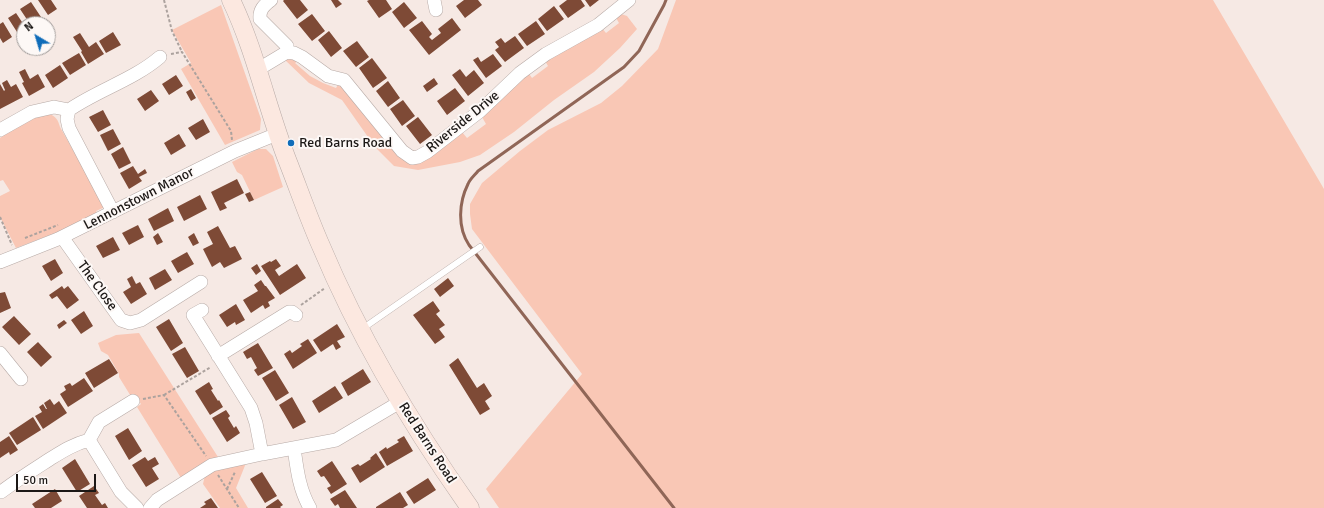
<!DOCTYPE html>
<style>
body{margin:0}
#map{position:relative;width:1324px;height:508px;overflow:hidden;background:#f6e9e4;font-family:Signika,sans-serif}
canvas{display:block}
.north{position:absolute;left:16px;top:16px;width:40px;height:40px;box-sizing:border-box;background:#fdf8f6;border:1px solid #a39e9c;border-radius:50%;rotate:322deg;font-size:11px;font-weight:700;line-height:16px;text-align:center;color:#1c1816}
.north::after{content:'';display:block;margin:auto;width:14px;height:18px;background:#0f6cb9;clip-path:polygon(50% 0,100% 100%,50% 72%,0 100%)}
.scale{position:absolute;left:16px;top:474px;width:80px;height:18px;box-sizing:border-box;border:2px solid #1c1816;border-top:0;padding-left:5px;font-size:12px;line-height:14px;white-space:nowrap;color:#1c1816;-webkit-text-stroke:3px #fdf8f6;paint-order:stroke}
</style>
<div id="map">
<canvas width="1324" height="508"></canvas>
<div class="north">N</div>
<div class="scale">50 m</div>
</div>
<script>
const g = document.querySelector('canvas').getContext('2d');
g.lineJoin = 'round';
function fillPath(path, color) { g.fillStyle = color; g.fill(path, 'evenodd'); }
function strokePath(path, color, width, dash) { g.strokeStyle = color; g.lineWidth = width; g.lineCap = dash ? 'butt' : 'round'; g.setLineDash(dash || []); g.stroke(path); }
function drawText(font, color, halo, rows, align = 'center') {
  g.font = font + ' Signika,sans-serif'; g.lineWidth = 4; g.setLineDash([]); g.textBaseline = 'middle'; g.strokeStyle = halo; g.fillStyle = color; for (const [text, x, y, turn = 0] of rows) {
    g.save(); g.translate(x, y); g.rotate((+turn || 0) * Math.PI / 180); g.textAlign = isNaN(turn) ? turn : align; if (halo) g.strokeText(text, 0, 0); g.fillText(text, 0, 0); g.restore();
  }
}
const green = new Path2D(`
 M676,0H1213L1324,189V508H499L486,489L582,374L472,229L470,214V204L482,183L520,151L548,130L601,103L622,86L658,49Z
 M221,5L261,119L260,130L225,145L181,69L191,63L172,30Z
 M621,14L627,16L637,29L620,48L594,72L554,100L514,132L480,155L460,162L418,170L394,166L375,147L342,100L309,83L285,60L297,58L299,60L295,63L310,76L323,83L336,88L339,83L410,162L462,132L467,138L486,124L482,117L527,71L532,78L548,66L544,59L601,27L606,33L619,23L615,16Z
 M49,114C56,116 58,120 60,127L105,207L96,211L98,214L74,226L16,248L0,217V196L10,191L3,180L0,181V138C15,126 30,118 49,114Z
 M258,149H266L273,156L283,187L254,200L242,175L237,172L232,162Z
 M139,333L218,457L181,478L137,407L141,404L135,396L132,398L119,377V374L108,355L101,351L98,343L116,335Z
 M246,463L236,488L248,508H220L203,484L205,475L218,468Z`);
const stream = new Path2D(`
 M666,0L664,5L639,51L624,67L478,171C475,175 470,179 468,184C459,202 457,227 469,245L674,508`);
const building = new Path2D(`
 M38,0H51L57,9L48,15Z
 M284,0H300L308,10L297,19L283,1Z
 M331,0H338L342,4L336,8Z
 M369,0H386L392,9L379,18L367,1Z
 M464,0H478L482,5L465,18L456,6Z
 M567,0H581L585,6L568,18L559,6Z
 M585,0H599L590,7Z
 M31,2L41,17L30,24L20,9Z
 M404,2L417,18L404,28L392,12Z
 M554,6L564,19L547,31L538,19Z
 M16,13L24,25V28L17,32L8,18Z
 M312,14L325,31L312,41L298,24Z
 M452,18L461,30L429,55L409,30L422,21L432,34L429,37L432,40L441,33L438,29Z
 M536,21L545,34L527,46L518,34Z
 M3,22L12,37L3,43L0,38V24Z
 M329,31L342,48L331,57L318,40Z
 M113,32L121,45L106,53L99,41Z
 M80,33L89,47L96,42L104,54L88,64L81,52L82,51L73,37Z
 M515,36L524,48L505,62L495,50L499,47L495,42L501,38L505,43Z
 M357,41L369,57L356,67L343,51Z
 M79,53L86,65L70,75L62,63Z
 M493,54L502,66L486,78L473,60L478,57L481,62Z
 M372,58L387,78L373,88L359,68Z
 M60,65L68,78L53,88L45,75Z
 M25,69L30,79L38,74L45,87L29,96L22,83L24,82L19,72Z
 M460,69L466,77L474,70L484,83L468,96L452,75Z
 M176,75L183,86L169,95L162,84Z
 M434,78L438,84L427,92L423,86Z
 M7,80L11,87L16,84L23,97L0,109V84L4,91L5,90L2,83Z
 M388,81L400,98L388,107L376,91Z
 M455,88L465,101L447,115L437,101Z
 M191,89L196,98L191,101L186,92Z
 M151,90L159,101L145,111L137,99Z
 M403,100L415,116L402,126L390,109Z
 M103,110L111,125L98,132L89,117Z
 M418,117L432,135L420,144L406,126Z
 M203,119L210,132L196,140L188,128Z
 M113,129L121,144L108,151L100,135Z
 M179,134L186,146L171,155L164,143Z
 M123,147L131,163L119,169L111,154Z
 M133,166L138,174L145,169L147,173L139,177L142,181L129,189L120,173Z
 M237,179L244,193L224,203L227,208L220,211L211,192Z
 M250,192L254,200L249,202L245,194Z
 M200,195L207,209L184,221L177,207Z
 M168,208L174,221L154,231L148,219Z
 M138,225L144,237L129,245L122,233Z
 M218,226L230,248L235,246L242,259L224,268L220,262L212,267L203,249L213,244L207,232Z
 M158,233L163,242L157,245L153,237Z
 M194,233L199,243L193,246L188,237Z
 M113,237L120,250L103,258L96,246Z
 M187,252L194,264L178,273L171,261Z
 M55,259L63,273L51,281L42,266Z
 M276,259L281,266L275,270L279,276L297,264L306,278L280,295L261,266L270,261L271,262Z
 M257,264L261,271L256,275L251,268Z
 M165,269L172,280L155,290L149,278Z
 M132,276L136,284L140,282L147,294L131,304L123,292L131,287L127,279Z
 M448,278L454,286L440,297L434,289Z
 M261,280L265,286H266L275,298L268,302L270,306L265,309L263,305L251,313L243,300L258,291L254,285Z
 M62,286L64,289L68,286L79,300L67,309L57,296L52,299L49,295Z
 M5,292L11,308L0,313V293Z
 M433,301L440,311L436,314L445,325L439,329L445,337L435,344L413,315Z
 M236,304L245,320L236,325L235,322L227,327L219,315Z
 M84,311L93,326L81,334L71,320Z
 M14,316L31,334L19,345L2,327Z
 M169,319L183,343L171,351L156,327Z
 M64,320L67,323L59,329L57,325Z
 M337,324L345,337L337,341L341,347L336,350L333,344L321,352L313,340Z
 M308,339L317,353L293,369L284,354L290,350L292,353L302,346L300,344Z
 M38,342L52,357L41,367L27,352Z
 M258,343L273,368L258,376L254,370L257,368L251,357L247,359L243,352Z
 M185,347L199,371L187,378L172,354Z
 M458,358L477,388L484,383L492,396L485,401L490,409L480,415L449,365Z
 M109,359L118,373L94,388L85,373Z
 M363,369L371,382L348,396L341,383Z
 M275,370L289,393L276,401L262,378Z
 M84,378L93,391L68,407L60,394L66,390L64,386L70,383L72,386Z
 M209,382L213,389L211,390L218,401L219,400L223,407L210,415L195,391Z
 M335,386L343,398L319,413L312,401Z
 M292,397L306,422L293,429L279,405Z
 M50,399L54,405L59,401L67,413L43,429L35,416L42,412L39,407L43,404L46,409H47L44,403Z
 M226,410L230,416L228,418L234,428L236,426L240,433L227,442L212,418Z
 M33,417L41,430L17,445L9,433Z
 M128,428L142,451L129,460L115,436Z
 M9,436L18,450L10,455L9,452L0,458V442Z
 M404,436L413,451L387,466L379,452L386,447L387,449L399,442L397,440Z
 M376,453L385,467L360,483L351,468L358,464L360,466L371,459L370,458Z
 M145,457L148,461L155,457L159,464L152,468L159,479L146,487L132,465Z
 M75,459L90,484L77,492L62,468Z
 M332,461L347,484L331,494L327,488L331,486L324,476L321,477L317,471Z
 M262,472L277,496L265,503L250,479Z
 M428,478L436,490L414,504L406,492Z
 M94,486L99,493L95,495L102,505L105,503L108,508H87L79,496Z
 M55,489L62,501L51,508H35L32,504Z
 M345,490L357,508H340L338,504L335,506L330,499Z
 M400,492L408,505L403,508H376V507Z
 M211,498L218,508H200L206,504L204,502Z
 M278,499L283,505L280,507L281,508H266V507Z`);
const path = new Path2D(`
 M164,0L172,31L182,52
 M171,54L182,52L231,131L232,140
 M0,217L12,245
 M25,238L58,225
 M301,305L325,288
 M164,395L211,367
 M143,399L164,395L206,456
 M218,475L239,508
 M227,489L235,472`);
const lane = new Path2D(`
 M362,329L480,247`);
const street = new Path2D(`
 M271,0C264,5 259,10 260,19L287,46V52
 M434,0L436,10
 M257,70L287,52L294,53L302,57L328,76L344,80L402,151L412,158L418,157L427,152L480,111L520,73L546,54L598,25L629,0
 M0,130L32,112L54,107L69,110
 M113,212L69,128L67,119L69,110C98,90 133,80 160,57
 M62,237L121,320L130,323L141,320L201,282
 M0,262L58,239L235,151L277,134
 M202,310L193,315L251,408L256,423L262,454
 M0,353L21,379
 M218,356L289,312H292L296,315
 M133,401L99,422L89,440L121,492L137,508
 M294,448C297,469 299,489 310,508
 M1,492C17,480 33,470 50,459C63,451 74,444 89,440
 M150,508L157,500L212,465L262,454L336,440L400,402`);
const secondary = new Path2D(`
 M231,0C256,52 267,109 288,162C299,190 309,219 321,246C360,339 412,426 470,508`);
const markers = [
 [291,143,4,"#0f6cb9"]
];
const streetNames = [
 ["Riverside Drive",463,122,-39],
 ["Lennonstown Manor",139,199,-27],
 ["The Close",97,286,54],
 ["Red Barns Road",427,443,57]
];
const poiNames = [
 ["Red Barns Road",299,143]
];
fillPath(green, '#f9c7b5');
strokePath(stream, '#906657', 3);
fillPath(building, '#7e4a36');
strokePath(lane, '#b7aaa6', 7);
strokePath(street, '#b7aaa6', 14);
strokePath(secondary, '#b7aaa6', 19);
strokePath(path, '#aca29e', 2, [3, 2]);
strokePath(lane, '#fff', 6);
strokePath(street, '#fff', 13);
strokePath(secondary, '#fce8e0', 18);
for (const [x, y, r, color] of markers) { const dot = new Path2D(); dot.arc(x, y, r, 0, 2 * Math.PI); g.fillStyle = color; g.fill(dot); strokePath(dot, '#fdf8f6', 1.5); }
drawText('14px', '#1c1816', '#fdf8f6', streetNames);
drawText('14px', '#1c1816', '#fdf8f6', poiNames, 'left');
</script>
